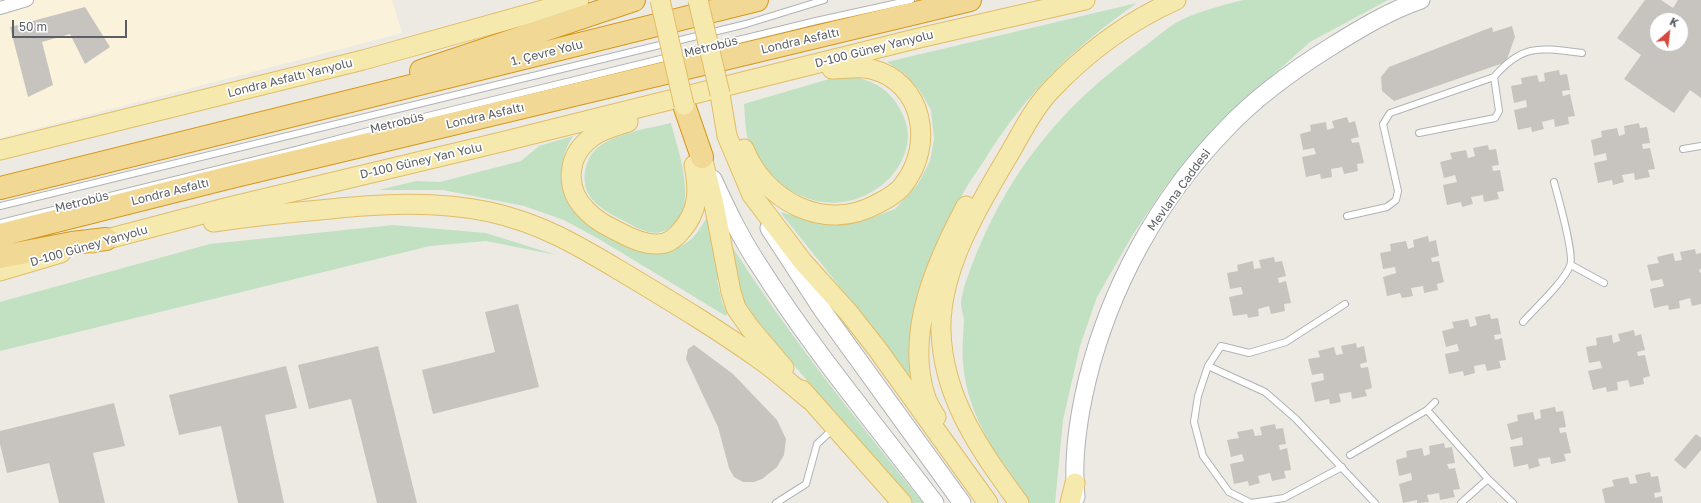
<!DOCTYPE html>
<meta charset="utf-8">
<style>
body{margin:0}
#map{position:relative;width:1701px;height:503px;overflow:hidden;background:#eceae3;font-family:"Golos Text",sans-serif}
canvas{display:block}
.north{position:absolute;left:1649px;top:12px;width:40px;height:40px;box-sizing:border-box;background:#fff;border:1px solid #bdbfc0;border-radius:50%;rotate:28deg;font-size:11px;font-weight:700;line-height:16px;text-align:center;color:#5b5e62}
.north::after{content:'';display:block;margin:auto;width:14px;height:18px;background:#d5493f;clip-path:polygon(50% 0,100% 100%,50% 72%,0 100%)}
.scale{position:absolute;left:12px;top:20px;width:115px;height:18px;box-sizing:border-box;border:2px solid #5b5e62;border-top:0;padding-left:5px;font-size:12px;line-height:14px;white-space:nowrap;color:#5b5e62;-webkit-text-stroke:3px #fff;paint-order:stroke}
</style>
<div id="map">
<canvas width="1701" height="503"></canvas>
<div class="north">K</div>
<div class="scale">50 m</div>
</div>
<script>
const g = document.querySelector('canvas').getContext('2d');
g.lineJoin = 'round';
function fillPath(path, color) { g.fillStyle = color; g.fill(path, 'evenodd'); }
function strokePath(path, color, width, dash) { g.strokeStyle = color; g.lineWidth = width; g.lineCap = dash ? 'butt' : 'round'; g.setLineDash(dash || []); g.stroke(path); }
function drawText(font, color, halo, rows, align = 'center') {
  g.font = font + ' "Golos Text",sans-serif'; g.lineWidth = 3.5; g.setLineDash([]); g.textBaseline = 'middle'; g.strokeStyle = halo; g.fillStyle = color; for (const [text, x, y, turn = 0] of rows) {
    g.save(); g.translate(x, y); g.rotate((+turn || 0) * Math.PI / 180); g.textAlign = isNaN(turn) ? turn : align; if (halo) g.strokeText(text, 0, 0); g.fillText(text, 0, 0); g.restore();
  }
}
const commercial = new Path2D(`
 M0,0H392L402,33L0,138Z`);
const green = new Path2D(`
 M1243,0H1388L1310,42L1215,127L1165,187L1132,236L1097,297L1080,346L1063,420L1055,503H1030C1000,461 967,417 963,363C962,349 963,335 964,321C964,315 961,310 961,305C961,291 972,265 977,252C1014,164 1065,104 1141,49C1154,40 1167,27 1181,20C1200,11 1223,5 1243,0Z
 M1137,3C1074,47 1024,95 984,161C975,174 963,190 958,205C951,224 948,245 944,264C934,305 924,345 914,385L848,297L780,212L820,222L866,220L895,209L918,184L930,161L934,139L931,110L920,91L905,74L887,62Z
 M851,76C874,81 890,89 901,111C909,126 910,140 904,155C893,186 856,207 823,202C813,201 804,197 795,193C785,189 773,183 767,175C764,171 762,166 759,162C756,155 749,147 748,140C745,129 745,116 744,104L836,77Z
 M671,123C678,150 700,210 670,228C655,238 641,230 626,222C613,215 595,207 588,193C582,182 584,166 591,155C605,134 647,129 671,123Z
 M573,136C559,160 560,173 568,198L669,251C691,243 694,238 706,219L710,221L719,280H717L722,302L727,313L726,316L599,239L564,220L524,206L443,190H379L416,181L440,182L521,161L539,146Z
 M393,225L486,233L556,255L486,241L430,246L0,351V302L210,244Z
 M731,245C789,336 856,419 923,503H913L747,311L741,299Z`);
const building = new Path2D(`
 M1645,0H1661L1673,8L1678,0H1701V98L1690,90L1674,113L1624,79L1641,55L1617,38ZM1657,20H1681V44H1657Z
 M85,7L110,47L85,64L70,34L42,42L53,85L28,97L10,27Z
 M1512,26L1515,37L1506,62L1394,101L1382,91L1381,77L1389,67L1492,27L1493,32Z
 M1559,70L1560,75L1567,74L1570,90L1562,91L1563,96L1570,94L1575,116L1568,117L1569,124L1555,127L1554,119L1542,122L1544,129L1532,132L1531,127L1518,130L1514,110L1527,107L1526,100L1514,103L1511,86L1522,84L1521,78L1537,75L1539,82L1545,81L1544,73Z
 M1347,117L1349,123L1355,121L1359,137L1351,139L1352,143L1359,142L1364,163L1357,164L1358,171L1344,174L1342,167L1331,169L1332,177L1321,179L1320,174L1306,177L1302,157L1316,154L1314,148L1303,150L1300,134L1311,131L1310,125L1326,122L1327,130L1334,128L1332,121Z
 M1639,123L1640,128L1647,127L1650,143L1642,144L1643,149L1650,148L1655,169L1648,170L1650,177L1635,180L1634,173L1622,175L1624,182L1613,185L1612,180L1598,183L1594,163L1607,160L1606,153L1594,156L1591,140L1602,137L1601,131L1617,128L1619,136L1625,134L1624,126Z
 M1488,145L1489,150L1496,149L1499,165L1492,166L1493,171L1500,170L1504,191L1497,192L1499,199L1484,202L1483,195L1471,197L1473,204L1462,207L1461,202L1447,205L1443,185L1457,182L1455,175L1444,178L1440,162L1452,159L1450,153L1466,150L1468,158L1475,156L1473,148Z
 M1428,236L1429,242L1436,240L1439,256L1431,258L1432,262L1439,261L1444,282L1437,284L1438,290L1424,293L1423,286L1411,288L1413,296L1402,298L1400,293L1387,296L1383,277L1396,273L1395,267L1383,269L1380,253L1391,251L1390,244L1406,241L1408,249L1414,247L1413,240Z
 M1695,249L1696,254L1701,253V269L1699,270L1701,274V304L1692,306L1690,298L1679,301L1680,308L1669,310L1668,305L1654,308L1650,289L1664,286L1662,279L1651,281L1647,265L1659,263L1657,257L1673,253L1675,261L1682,260L1680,252Z
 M1274,257L1275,262L1282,261L1286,276L1278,278L1279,283L1286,281L1291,303L1284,304L1285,311L1271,314L1269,306L1258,309L1259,316L1248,318L1247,314L1233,316L1229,297L1243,294L1241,287L1230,289L1227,273L1238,271L1237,265L1253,261L1254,269L1261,268L1259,260Z
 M518,304L539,387L433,414L422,370L495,352L485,312Z
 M1490,314L1491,319L1498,318L1501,334L1494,335L1495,340L1502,338L1506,360L1499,361L1501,368L1487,371L1485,364L1474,366L1475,373L1464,376L1463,371L1449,374L1445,354L1459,351L1457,344L1446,347L1442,331L1454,328L1452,322L1468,319L1470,327L1477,325L1475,317Z
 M1634,330L1635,336L1641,334L1645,350L1637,352L1638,356L1645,355L1650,376L1643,378L1644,384L1630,387L1628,380L1617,382L1618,390L1607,392L1606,387L1593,390L1588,371L1602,368L1600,361L1589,363L1586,347L1597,345L1596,338L1612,335L1613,343L1620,341L1618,334Z
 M1356,343L1357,348L1364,346L1367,362L1360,364L1361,368L1368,367L1372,388L1365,390L1367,396L1352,399L1351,392L1339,394L1341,402L1330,404L1329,399L1315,402L1311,383L1324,380L1323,373L1312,375L1308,359L1320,357L1318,351L1334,347L1336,355L1343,354L1341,346Z
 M694,345L733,374L777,420L786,439L784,455L777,467L762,479L754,482H743L734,477L729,468L718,427L686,359L688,349Z
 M378,346L417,503H377L351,399L309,409L298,365Z
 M286,366L297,408L265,415L284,503H238L221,426L179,435L169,395Z
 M114,403L125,446L93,453L105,503H59L49,463L7,473L0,444V431Z
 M1555,407L1556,412L1563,411L1566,427L1559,428L1560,433L1566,432L1571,453L1564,454L1566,461L1551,464L1550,457L1538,459L1540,466L1529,469L1528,464L1514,467L1510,447L1523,445L1522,437L1511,440L1507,424L1518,421L1517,415L1533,412L1535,420L1541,418L1540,410Z
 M1275,424L1276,429L1283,428L1286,444L1279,445L1280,450L1287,448L1291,470L1284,471L1286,478L1272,481L1270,473L1258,476L1260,483L1249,486L1248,481L1234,484L1230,464L1244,461L1242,454L1231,457L1227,440L1239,438L1237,432L1253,429L1255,436L1262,435L1260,427Z
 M1696,434L1701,438V450L1685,469L1674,460Z
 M1444,443L1445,448L1452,447L1455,463L1447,464L1449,469L1455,468L1460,489L1453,490L1455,497L1440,500L1439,493L1427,495L1429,502L1417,503V500L1403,503L1399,484L1412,480L1411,473L1399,476L1396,460L1407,457L1406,451L1422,448L1424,456L1430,454L1429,446Z
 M1650,472L1651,477L1658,476L1661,492L1654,493L1655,498L1662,496L1663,503H1605L1602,489L1614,486L1612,480L1628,477L1630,484L1637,483L1635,475Z`);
const lane = new Path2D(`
 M1419,133L1495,118L1499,111L1494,77
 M1683,149L1701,146
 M0,206L746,24L824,0
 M1347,216L1387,207L1396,200L1398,191L1383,124L1390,113L1494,77C1523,43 1541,48 1582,53
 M0,223L292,151L395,124L816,21L911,0
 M1571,265L1604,283
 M1345,304L1286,342L1249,353L1221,346L1208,366L1265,392L1296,419L1375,503
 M1523,322C1536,307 1562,284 1570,266C1575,255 1558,197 1554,182
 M1208,366L1198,396L1194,422L1203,456L1229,492L1251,503L1284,498L1342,467
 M1427,410L1488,479L1513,503
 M1350,455L1427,410L1435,402
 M776,503L806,484L817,444L834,428
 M1461,503L1488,479`);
const street = new Path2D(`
 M0,8L27,0`);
const secondary = new Path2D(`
 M713,179C727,209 741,239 760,267C812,349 876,425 935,503
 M769,228L823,311L962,503
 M1076,497C1072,458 1078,419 1087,381C1110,287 1158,199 1226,129C1256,97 1295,69 1332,46C1361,28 1389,11 1421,0`);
const primary = new Path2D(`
 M720,94L727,136L752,195L803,262L849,313L878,350L988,503
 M628,122C616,126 602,129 592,137C567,155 564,188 586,210C595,220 607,226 619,232C632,239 649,247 665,243C671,241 677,236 681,231C699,211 699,190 694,165
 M744,149C765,201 824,233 877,204C887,199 898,193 904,184C934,145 924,82 871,69C858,66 845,69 832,69
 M0,150L363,60L579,0
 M702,157L714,204L731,292L736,308L750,328L784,368
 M213,222C248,217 284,213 320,210C377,204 434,200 490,212C544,224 582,248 629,276C674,303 719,330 762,361C779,373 794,387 810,400
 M92,243L229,207L497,143L919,38L1085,0
 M0,271L61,253
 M802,390L902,503
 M936,417C932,410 927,403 925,395C905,331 937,261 966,206
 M1019,503C981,451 943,399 941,331C939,269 980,203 1011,151C1023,130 1034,108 1051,90C1087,52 1129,21 1176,0
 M1070,503L1075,483`);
const highway = new Path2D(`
 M421,71L634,0
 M684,105L702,157
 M0,188L757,0
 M0,235L227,178L970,0
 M0,257L72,243L106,239`);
const primaryBridge = new Path2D(`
 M660,0L684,105
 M698,0L720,94`);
const streetNames = [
 ["Londra Asfaltı",800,41,-13],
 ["Metrobüs",711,47,-14],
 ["D-100 Güney Yanyolu",874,49,-14],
 ["1. Çevre Yolu",547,53,-14],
 ["Londra Asfaltı Yanyolu",290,78,-14],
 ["Londra Asfaltı",485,116,-13],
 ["Metrobüs",397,123,-14],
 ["D-100 Güney Yan Yolu",421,161,-13],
 ["Mevlana Caddesi",1179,190,-54],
 ["Londra Asfaltı",170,192,-14],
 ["Metrobüs",82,202,-14],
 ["D-100 Güney Yanyolu",89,246,-16]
];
fillPath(commercial, '#faf2da');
fillPath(green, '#c2e1c2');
fillPath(building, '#c7c4c0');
strokePath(lane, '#b0b3b6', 8);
strokePath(street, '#b0b3b6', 14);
strokePath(secondary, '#afb2b6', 19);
strokePath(primary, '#e1bd66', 21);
strokePath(highway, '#d69819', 24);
strokePath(lane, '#fff', 6);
strokePath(street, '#fff', 12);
strokePath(secondary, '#fff', 17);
strokePath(primary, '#f6e9ae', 19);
strokePath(highway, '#f1d895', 22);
strokePath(primaryBridge, '#e1bd66', 21, []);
strokePath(primaryBridge, '#f6e9ae', 19);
drawText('12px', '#5b5e62', '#fff', streetNames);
</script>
